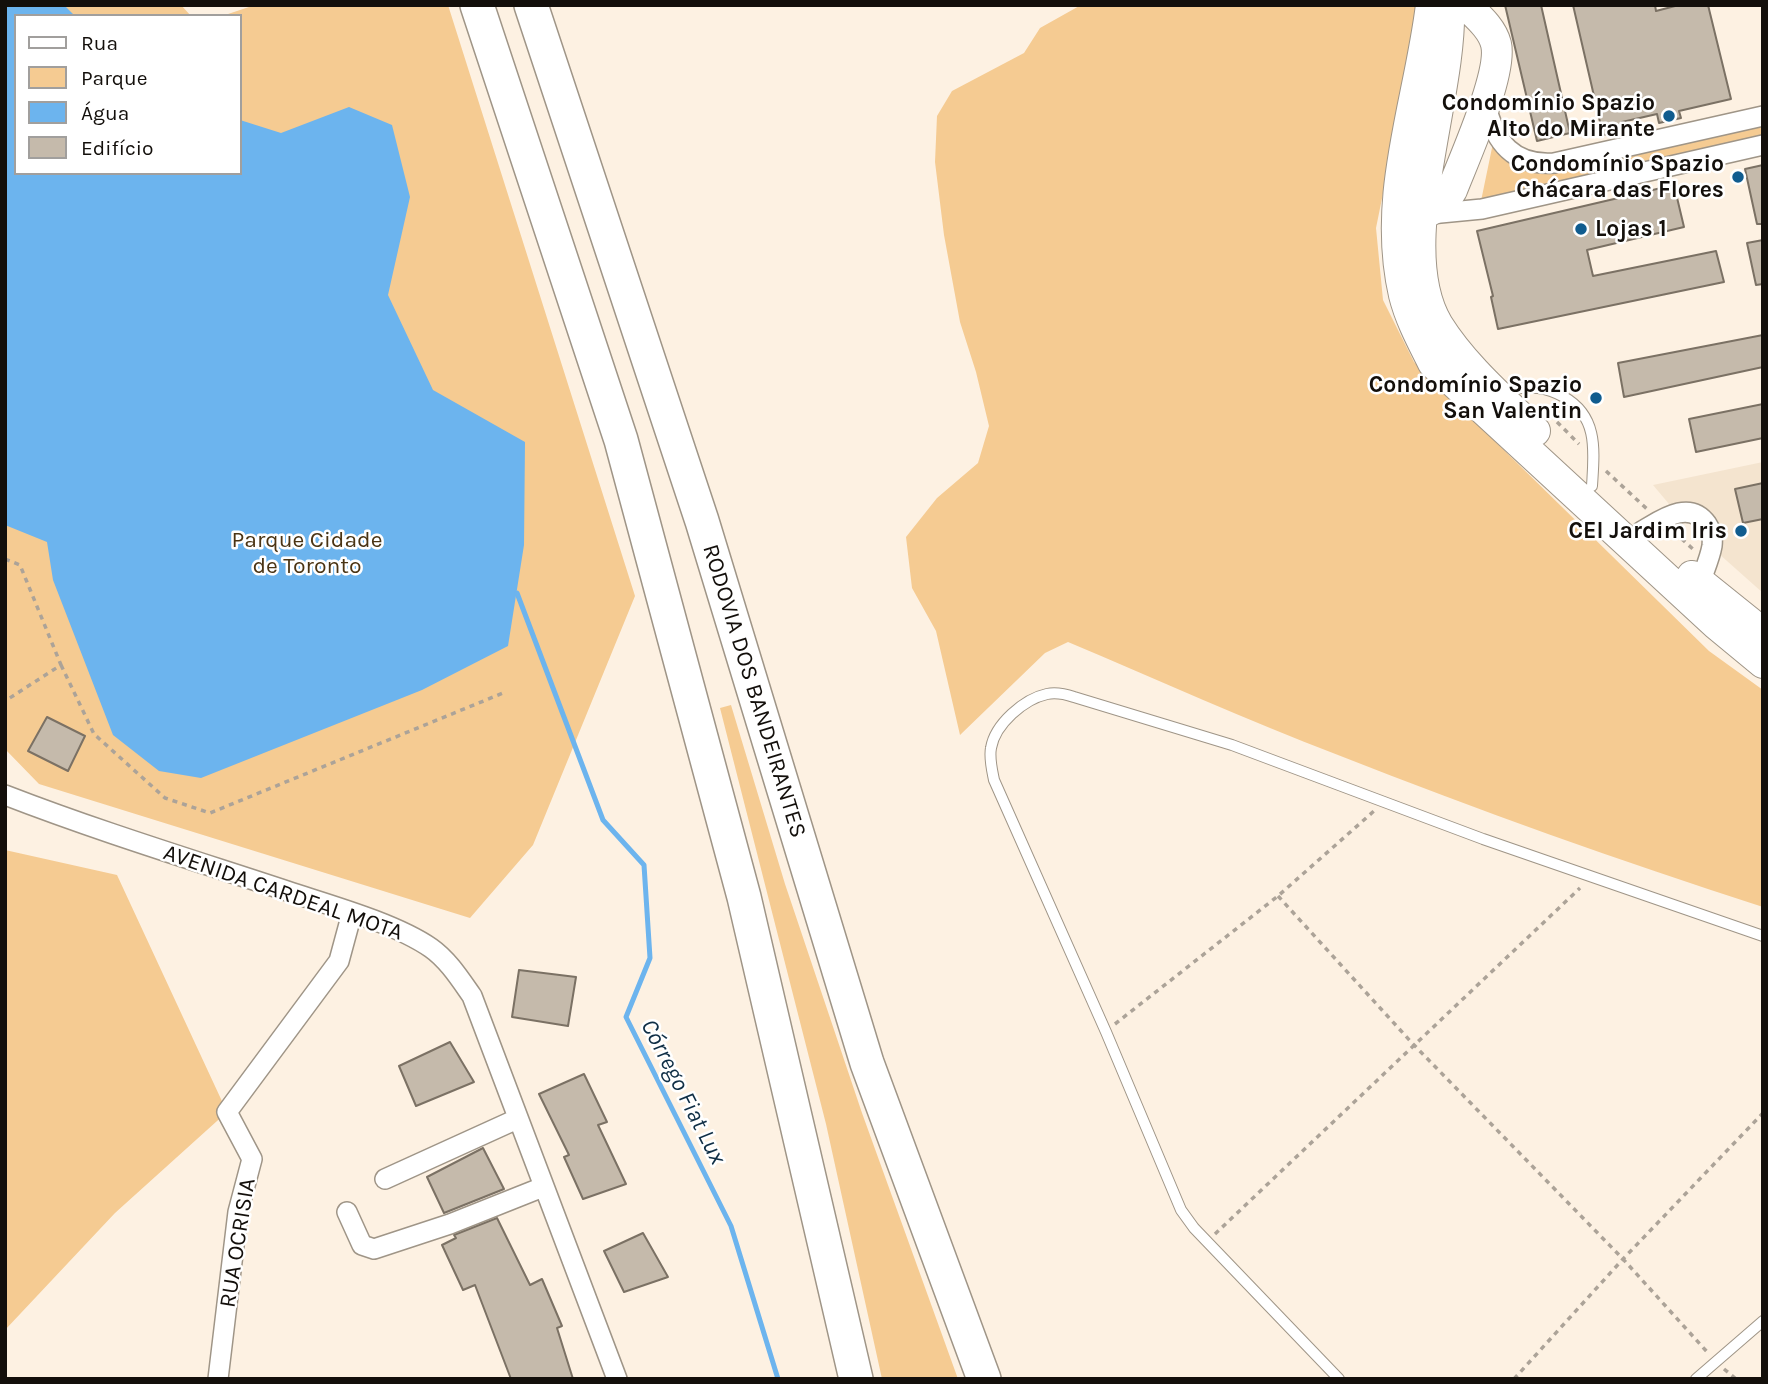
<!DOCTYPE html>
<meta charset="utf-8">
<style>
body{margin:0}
#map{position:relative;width:1768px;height:1384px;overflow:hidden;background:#fdf1e2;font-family:Karla,sans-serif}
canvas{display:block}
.frame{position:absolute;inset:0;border:7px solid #130f0b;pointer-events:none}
.legend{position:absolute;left:14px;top:14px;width:228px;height:161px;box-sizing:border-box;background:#fff;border:2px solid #a19f9d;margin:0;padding:9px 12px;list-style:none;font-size:21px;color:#130f0b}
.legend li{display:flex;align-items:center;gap:14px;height:35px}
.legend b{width:35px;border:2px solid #a19f9d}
</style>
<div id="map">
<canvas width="1768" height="1384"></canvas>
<div class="frame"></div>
<ul class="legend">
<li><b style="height:9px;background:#fff"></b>Rua</li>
<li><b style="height:19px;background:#f5cb92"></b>Parque</li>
<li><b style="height:19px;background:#6cb4ee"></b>Água</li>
<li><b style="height:19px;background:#c5baab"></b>Edifício</li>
</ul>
</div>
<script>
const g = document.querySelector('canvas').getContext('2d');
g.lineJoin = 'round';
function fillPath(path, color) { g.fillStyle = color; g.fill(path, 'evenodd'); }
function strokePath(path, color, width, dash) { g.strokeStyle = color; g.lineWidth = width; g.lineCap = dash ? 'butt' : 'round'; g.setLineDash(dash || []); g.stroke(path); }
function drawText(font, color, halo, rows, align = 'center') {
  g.font = font + ' Karla,sans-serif'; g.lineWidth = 5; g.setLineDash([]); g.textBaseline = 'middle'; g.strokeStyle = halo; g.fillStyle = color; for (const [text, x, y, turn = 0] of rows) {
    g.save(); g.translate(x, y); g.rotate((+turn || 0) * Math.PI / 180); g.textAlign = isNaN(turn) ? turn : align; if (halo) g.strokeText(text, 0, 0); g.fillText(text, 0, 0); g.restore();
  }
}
const built = new Path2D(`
 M1763,462V593L1718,553L1699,507L1689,503L1669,504L1653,485Z`);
const green = new Path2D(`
 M5,5H181L191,16H16V173H240V16H222L255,5H448L635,596L533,845L470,918L39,784L5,749Z
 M1081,5H1421L1376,228L1383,300L1414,362L1709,651L1763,690V907C1620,861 1478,810 1338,755C1247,720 1158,680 1068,642L1045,653L960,735L936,631L912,588L906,537L937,498L978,463L989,426L976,372L960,322L944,235L935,162L937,116L952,91L1024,53L1040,28Z
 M1763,120V135L1481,201L1493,143C1505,158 1514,169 1534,171Z
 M731,705L785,884L862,1113L958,1379H882L826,1124L720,708Z
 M5,850L117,875L227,1112L115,1213L5,1330Z`);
const water = new Path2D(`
 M5,5H64L75,16H16V173H240V120L281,133L349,107L392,125L410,197L388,295L433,390L525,442L524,545L508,646L422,690L201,778L159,771L113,735L53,580L47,542L5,525Z`);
const stream = new Path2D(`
 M517,593L603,820L644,865L650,958L626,1017L731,1226L778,1379`);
const building = new Path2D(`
 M1505,5H1541L1570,133L1537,141Z
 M1573,5H1655L1656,11L1679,5H1708L1731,99L1679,111L1681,118L1659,123L1657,114L1622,122L1623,131L1603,135Z
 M1763,165V224H1757L1745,169Z
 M1674,185L1684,227L1587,250L1593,276L1716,251L1724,282L1498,329L1491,297L1493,296L1477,231Z
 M1763,240V284L1756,285L1747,243Z
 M1763,335V367L1624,397L1618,363Z
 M1763,404V438L1696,452L1689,419Z
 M1763,483V519L1743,523L1735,489Z
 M47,717L85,736L68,771L28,751Z
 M519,970L576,977L568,1026L512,1017Z
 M450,1042L474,1082L416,1106L399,1066Z
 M584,1074L607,1122L598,1125L626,1184L583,1199L564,1157L569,1155L539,1094Z
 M483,1148L504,1189L444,1213L427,1177Z
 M497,1218L530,1285L542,1279L562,1326L557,1328L573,1379H511L475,1285L463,1290L442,1245L456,1238L454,1235Z
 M643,1233L668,1277L624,1292L604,1251Z`);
const path = new Path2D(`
 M1557,422L1579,444
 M1606,471L1647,509
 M1674,532L1694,550
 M5,559L20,565L61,665L5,701
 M61,665L94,734L165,798L210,813L503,693
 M1278,896L1413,1044L1623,1259L1709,1354
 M1115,1024L1278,896L1374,811
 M1215,1234L1580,888
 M1724,1369L1736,1379
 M1514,1379L1623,1259L1763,1113`);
const lane = new Path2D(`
 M1499,389C1512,389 1526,387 1538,388C1547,389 1557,393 1564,397C1599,417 1594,452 1592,486
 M1339,1379L1194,1228L1181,1210L1106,1032L994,780C992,770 989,758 991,748C995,724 1024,699 1047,694C1056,692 1065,694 1074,697L1232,745L1483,839L1763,936
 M1696,1379L1763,1321`);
const street = new Path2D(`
 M1486,106C1495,142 1513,166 1554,163L1763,116
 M1430,214L1482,209L1763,145
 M1642,531C1661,520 1689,499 1707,524C1711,530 1713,538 1712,546C1710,558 1704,571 1700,583
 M5,795C98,831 193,860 287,891C329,905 395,923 431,948C448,960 460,979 472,996L617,1379
 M385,1179L517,1119
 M347,1212L362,1245L374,1249L450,1224L543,1187
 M218,1379L238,1212L252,1159L227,1112L339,961L352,913`);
const primary = new Path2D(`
 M1431,5C1419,103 1381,196 1404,295C1410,319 1422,341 1433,363L1717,625L1763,663
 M1449,5C1453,97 1391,247 1438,325C1463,365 1501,398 1535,431
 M1422,215L1444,203L1452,190C1464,159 1503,73 1496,44C1492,28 1477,16 1466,5
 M1692,576L1763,633`);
const highway = new Path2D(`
 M477,5L621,440L744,897L856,1379
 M531,5L702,521L867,1063L984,1379`);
const markers = [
 [1669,116,7,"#105c8f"],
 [1738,177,7,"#105c8f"],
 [1581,229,7,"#105c8f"],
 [1596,398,7,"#105c8f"],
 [1741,531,7,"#105c8f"]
];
const poiNames = [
 ["Condomínio Spazio",1655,103],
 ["Alto do Mirante",1655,129],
 ["Condomínio Spazio",1724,164],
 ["Chácara das Flores",1724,190],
 ["Lojas 1",1595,229,"left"],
 ["Condomínio Spazio",1582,385],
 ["San Valentin",1582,411],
 ["CEI Jardim Iris",1727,531]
];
const parkNames = [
 ["Parque Cidade",307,540],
 ["de Toronto",307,566]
];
const streetNames = [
 ["RODOVIA DOS BANDEIRANTES",754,691,73],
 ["AVENIDA CARDEAL MOTA",283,893,19],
 ["RUA OCRISIA",238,1243,-81]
];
const waterNames = [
 ["Córrego Fiat Lux",683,1092,63]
];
fillPath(built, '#f4e4cf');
fillPath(green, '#f5cb92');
fillPath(water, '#6cb4ee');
strokePath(stream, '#6cb4ee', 5);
fillPath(building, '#c5baab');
strokePath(building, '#7b7164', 2);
strokePath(lane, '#9f9587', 12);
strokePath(street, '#9f9587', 22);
strokePath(primary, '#9f9587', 32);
strokePath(highway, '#9f9587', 36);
strokePath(path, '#aca398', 3.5, [5, 5]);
strokePath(lane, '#fff', 10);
strokePath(street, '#fff', 19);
strokePath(primary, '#fff', 30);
strokePath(highway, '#fff', 33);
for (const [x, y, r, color] of markers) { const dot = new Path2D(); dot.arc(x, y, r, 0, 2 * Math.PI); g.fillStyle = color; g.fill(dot); strokePath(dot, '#fff', 2.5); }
drawText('bold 23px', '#130f0b', '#fff', poiNames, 'right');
drawText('23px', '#4a3414', '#fff', parkNames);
drawText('23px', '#130f0b', '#fff', streetNames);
drawText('italic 24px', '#0f2e45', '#fff', waterNames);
</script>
